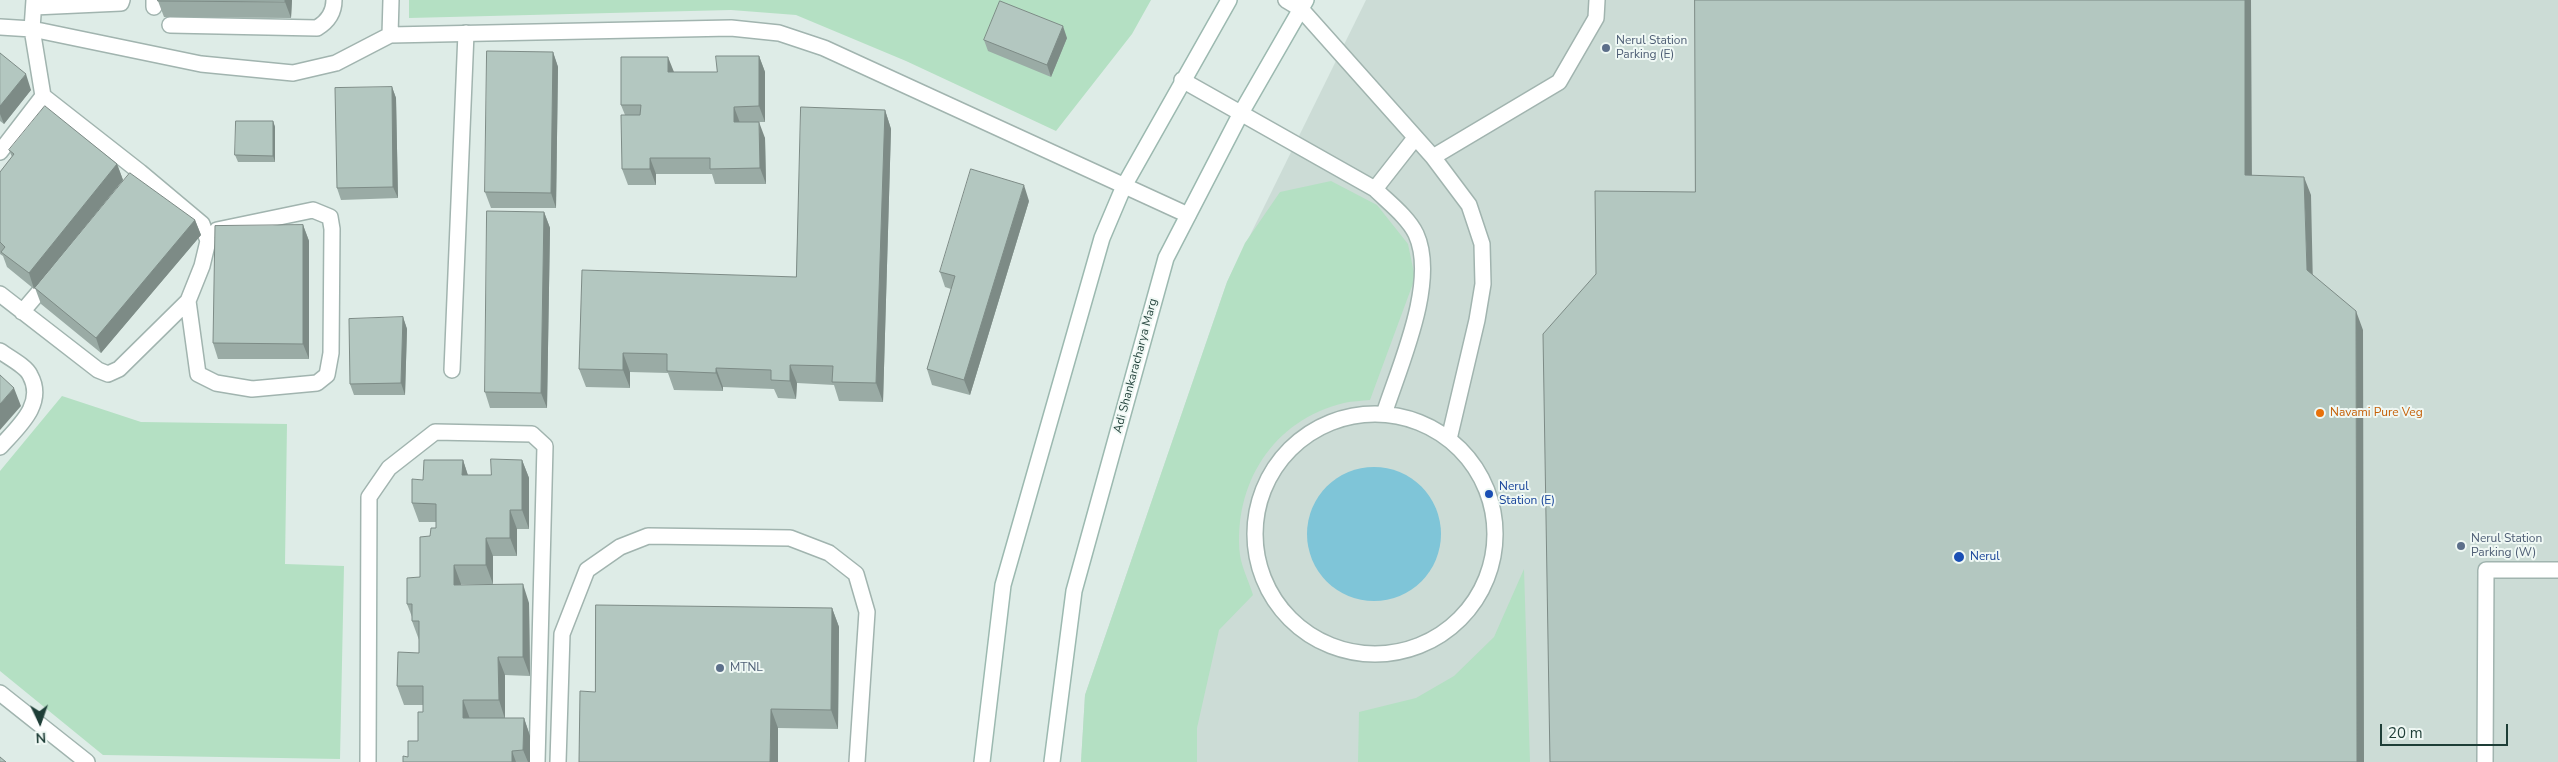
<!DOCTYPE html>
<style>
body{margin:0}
#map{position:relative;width:2558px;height:762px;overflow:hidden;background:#deece7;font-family:"Nunito Sans",sans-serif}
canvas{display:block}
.north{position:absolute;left:15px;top:697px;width:50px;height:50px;-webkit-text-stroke:4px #eff8f4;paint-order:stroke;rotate:177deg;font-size:14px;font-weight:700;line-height:20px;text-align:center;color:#1e3e37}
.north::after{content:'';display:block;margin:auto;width:18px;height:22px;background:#1e3e37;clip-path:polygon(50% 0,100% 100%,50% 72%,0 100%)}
.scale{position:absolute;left:2380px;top:724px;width:128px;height:22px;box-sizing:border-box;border:2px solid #1e3e37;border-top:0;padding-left:6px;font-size:15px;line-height:18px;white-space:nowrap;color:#1e3e37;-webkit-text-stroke:4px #eff8f4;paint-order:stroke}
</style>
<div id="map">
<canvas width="2558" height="762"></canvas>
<div class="north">N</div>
<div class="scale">20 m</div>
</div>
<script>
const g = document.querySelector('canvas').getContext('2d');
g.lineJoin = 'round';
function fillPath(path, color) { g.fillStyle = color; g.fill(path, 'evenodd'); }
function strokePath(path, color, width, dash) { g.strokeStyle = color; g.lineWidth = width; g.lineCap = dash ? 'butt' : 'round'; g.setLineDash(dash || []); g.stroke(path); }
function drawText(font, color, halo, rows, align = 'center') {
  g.font = font + ' "Nunito Sans",sans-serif'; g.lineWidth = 4; g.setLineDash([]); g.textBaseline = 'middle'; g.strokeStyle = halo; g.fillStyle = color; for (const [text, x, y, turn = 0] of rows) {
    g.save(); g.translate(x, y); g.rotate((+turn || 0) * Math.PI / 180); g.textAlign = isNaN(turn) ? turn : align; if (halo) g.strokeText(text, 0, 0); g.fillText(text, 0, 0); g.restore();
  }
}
const built = new Path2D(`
 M1366,0H2558V762H1081L1085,695L1227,282Z`);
const green = new Path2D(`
 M409,0H1151L1132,34L1056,131L906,61L796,15L731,10L409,18Z
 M1331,181L1377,205L1408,244L1415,278L1370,400C1362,401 1352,401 1344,403C1273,420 1233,484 1240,555C1242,568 1249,582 1253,595L1219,630L1197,728V762H1081L1085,695L1227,282L1245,243L1280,192Z
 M62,396L141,422L287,424L285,564L344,566L340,759L103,755L0,671V471Z
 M1524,569L1530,762H1358L1359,712L1416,698L1454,676L1494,637Z`);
const water = new Path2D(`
 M1307 534a67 67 0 1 1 134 0a67 67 0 1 1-134 0Z`);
const lane = new Path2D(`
 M1286,0L1301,9L1433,157L1469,205L1482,244L1483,284L1477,320L1449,439
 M1182,80L1375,189C1388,202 1408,217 1416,234C1438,282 1399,367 1384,414
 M1433,157L1559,82L1596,18L1597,0
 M1375,189L1415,138
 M452,370L466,33
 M1255 534a120 120 0 1 1 240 0a120 120 0 1 1-240 0Z
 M558,762L562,634L587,570L620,547L648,536L790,538L829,553L856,574L867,612L857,762
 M2485,762L2486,570H2558`);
const street = new Path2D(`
 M34,7L121,3L122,0
 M154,7V0
 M170,25L317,28C327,22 334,13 334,0
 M0,27L32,29L201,64L293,73L336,63L390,35L731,28L779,33L824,48L1188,215
 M390,35L391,0
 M0,152L43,96
 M0,294L98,370L108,374L119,369L188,301L202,266L208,241L202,224L140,172L43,96L32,29L34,0
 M188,301L198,374L216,383L252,389L317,383L327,375L331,353L332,229L330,217L313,210L217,230
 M22,312L51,278
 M0,351C8,357 26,366 30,375C46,404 18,427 0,447
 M0,693L87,762
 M368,762L369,497L389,468L435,432L532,434L545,446L537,762`);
const secondary = new Path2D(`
 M982,762L1003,585L1102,238L1124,186L1229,0
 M1052,762L1074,591L1166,258L1241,113L1306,0`);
const wall = new Path2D(`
 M292,0L291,18L164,17L158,1Z
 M1067,38L1051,77L988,51L984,40Z
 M553,52L558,67L556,208H491L485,192Z
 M0,53L31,90L4,124L0,121Z
 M759,56L765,72V122H748L765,138L766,184H715L712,174H656V185H628L622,169L625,115L621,105L674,72H717Z
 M392,87L396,98L398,198L341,200L337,188Z
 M885,110L891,129L883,402L839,401L834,385L797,383L796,399L778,398L774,389L723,387V391L674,390L668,373L630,372V388L586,387L579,369L796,277Z
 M273,121L275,127V162H238L235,155Z
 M9,150L117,164L123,180L34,289L7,267L3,256L0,254V172L12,157Z
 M1029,201L970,395L932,385L927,369L951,289L945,287L940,272Z
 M544,212L550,228L547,408H490L485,392Z
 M195,220L201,235L101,353L41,304L35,288Z
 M303,225L309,241V359H218L213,343Z
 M403,317L407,329L405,395H354L350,384Z
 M463,460L468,475H491L522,460L529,478V529H517V556H493V584H461V585L529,603L530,676L505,675V718H524L530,736V762H403L408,757L418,741L423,712V705H404L397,686L419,653V640L412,621V617L407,604L420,577L430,536L436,528V522H419L412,503L423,480Z
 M832,608L839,627L838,729L778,728V762H579L595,692Z`);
const shadedWall = new Path2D(`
 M285,0H292L291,18L285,2Z
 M2245,0H2251L2252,193L2245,175Z
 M1063,26L1067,38L1051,77L1047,65Z
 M553,52L558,67L556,208L551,193Z
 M759,56L765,72V122L759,106Z
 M668,57L674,72H668Z
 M26,74L31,90L4,124L0,114V106Z
 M392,87L396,98L398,198L393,187Z
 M734,107L740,123L734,122Z
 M885,110L891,129L883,402L876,383Z
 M273,121L275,127V162L273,156Z
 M759,122L765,138L766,184L760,168Z
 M650,158L656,174V185L650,169Z
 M117,164L123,180L34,289L29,273Z
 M2304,177L2311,195L2313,288L2307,270Z
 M1024,185L1029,201L970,395L964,380Z
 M544,212L550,228L547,408L541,393Z
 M195,220L201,235L101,353L96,338Z
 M303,225L309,241V359L303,344Z
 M2356,311L2363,330L2364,762H2357Z
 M403,317L407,329L405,395L401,383Z
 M623,353L630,372V388L623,370Z
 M790,365L797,383L796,399L790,381Z
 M716,368L723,387V391L716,373Z
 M14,388L21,406L0,430V404Z
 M463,460L469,479L462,475Z
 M522,460L529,478V529L522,510Z
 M510,510L517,529V556L510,538Z
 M486,538L493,556V584L486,565Z
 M454,565L461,584V604L454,585Z
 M523,584L529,603L530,676L523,657Z
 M832,608L839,627L838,729L831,710Z
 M498,657L505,675V719L499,700Z
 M463,700L470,719L463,718Z
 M771,709L778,728V762H770Z
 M524,718L530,736V762H528L523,750Z
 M512,751L516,762H512Z`);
const building = new Path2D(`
 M158,0H285V2L158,1Z
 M1695,0H2245V175L2304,177L2307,270L2356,311L2357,762H1550L1543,334L1596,274L1595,191L1695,192Z
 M1000,1L1063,26L1047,65L984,40Z
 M487,51L553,52L551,193L485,192Z
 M0,53L26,74L0,106Z
 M716,56H759V106L734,107V122H759L760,168L710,169V158H650V169H622L621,115H640L641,105H621V57H668V72H717Z
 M392,87L393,187L337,188L335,88Z
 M45,106L117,164L29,273L1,252L5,247L0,242V172L14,154L9,150Z
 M801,107L885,110L876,383L832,382L833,366L790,365V381L771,380V370L716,368V373L667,371V354L623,353V370L579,369L582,270L796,277Z
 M236,121H273V156L235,155Z
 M971,169L1024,185L964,380L927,369L955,276L940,272Z
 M130,173L195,220L96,338L35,288Z
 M487,211L544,212L541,393L485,392Z
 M303,225V344L213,343L215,226Z
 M403,317L401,383L350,384L349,319Z
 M0,375L14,388L0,404Z
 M491,459L522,460V510H510V538H486V565H454V585L523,584V657H498L499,700H463V718H524L523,750L512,751V762H403V756L408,757V741H418V712H423V686H397L398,652L419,653V621H412V604H407V578L420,577V537L430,536L431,528H436V504L412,503V479L423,480L424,460H463L462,475H491Z
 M596,605L832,608L831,710L771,709L770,762H579L580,691L595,692Z
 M0,757L6,762H0Z`);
const markers = [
 [1606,48,5,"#5c6f8a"],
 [2320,413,5,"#e8710a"],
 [1489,494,5,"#1a4fb4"],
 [2461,546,5,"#5c6f8a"],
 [1959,557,6,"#1a4fb4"],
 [720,668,5,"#5c6f8a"]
];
const serviceNames = [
 ["Nerul Station",1616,41],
 ["Parking (E)",1616,55],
 ["Nerul Station",2471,539],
 ["Parking (W)",2471,553],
 ["MTNL",730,668]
];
const streetNames = [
 ["Adi Shankaracharya Marg",1136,366,-75]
];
const foodNames = [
 ["Navami Pure Veg",2330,413]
];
const transitNames = [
 ["Nerul",1499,487],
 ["Station (E)",1499,501],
 ["Nerul",1970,557]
];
fillPath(built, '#ccdcd6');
fillPath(green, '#b4e0c3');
fillPath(water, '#7fc5d8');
strokePath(lane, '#a1b4af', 18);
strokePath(street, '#a1b4af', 18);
strokePath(secondary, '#9cb9b0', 18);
strokePath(lane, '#fff', 15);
strokePath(street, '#fff', 15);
strokePath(secondary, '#fff', 15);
fillPath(wall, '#9aaba5');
fillPath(shadedWall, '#7d8b86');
fillPath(building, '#b3c7c0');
strokePath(building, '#7d8b86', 1);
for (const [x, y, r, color] of markers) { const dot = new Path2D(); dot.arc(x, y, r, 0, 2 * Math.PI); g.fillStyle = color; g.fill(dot); strokePath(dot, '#eff8f4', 2); }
drawText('12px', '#4e5e75', '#eff8f4', serviceNames, 'left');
drawText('12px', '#1e3e37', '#eff8f4', streetNames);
drawText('12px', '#c56008', '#eff8f4', foodNames, 'left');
drawText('12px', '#164399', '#eff8f4', transitNames, 'left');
</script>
